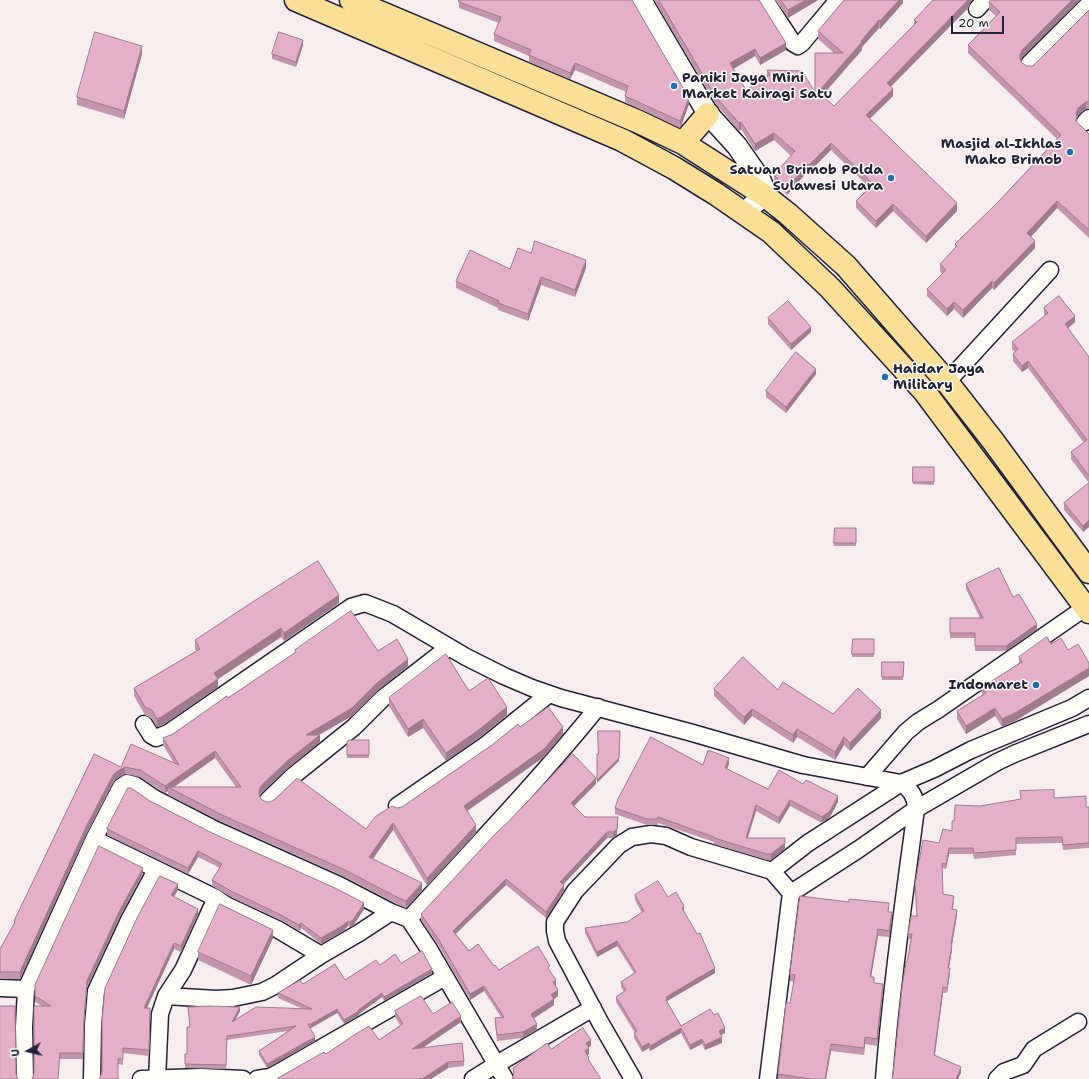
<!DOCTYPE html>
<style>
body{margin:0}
#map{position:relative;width:1089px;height:1079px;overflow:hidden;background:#f8edee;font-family:"Shantell Sans",sans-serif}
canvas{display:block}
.north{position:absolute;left:8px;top:1031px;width:40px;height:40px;-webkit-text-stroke:3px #fdfcf7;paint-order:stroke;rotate:262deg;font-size:11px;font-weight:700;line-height:16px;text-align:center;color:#22223b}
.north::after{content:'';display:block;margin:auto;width:14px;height:18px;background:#22223b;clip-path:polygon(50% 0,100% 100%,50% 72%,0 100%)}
.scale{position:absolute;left:951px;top:16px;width:53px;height:18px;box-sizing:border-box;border:2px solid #22223b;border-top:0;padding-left:5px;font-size:12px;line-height:14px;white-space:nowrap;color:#22223b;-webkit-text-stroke:3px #fdfcf7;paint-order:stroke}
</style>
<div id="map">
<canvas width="1089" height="1079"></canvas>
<div class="north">U</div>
<div class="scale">20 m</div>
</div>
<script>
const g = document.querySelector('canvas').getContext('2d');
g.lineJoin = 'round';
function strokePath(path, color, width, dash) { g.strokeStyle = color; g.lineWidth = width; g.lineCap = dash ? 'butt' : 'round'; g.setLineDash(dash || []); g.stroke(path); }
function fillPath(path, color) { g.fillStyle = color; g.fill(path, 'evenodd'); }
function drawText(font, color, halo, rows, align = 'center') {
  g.font = font + ' "Shantell Sans",sans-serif'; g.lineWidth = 3; g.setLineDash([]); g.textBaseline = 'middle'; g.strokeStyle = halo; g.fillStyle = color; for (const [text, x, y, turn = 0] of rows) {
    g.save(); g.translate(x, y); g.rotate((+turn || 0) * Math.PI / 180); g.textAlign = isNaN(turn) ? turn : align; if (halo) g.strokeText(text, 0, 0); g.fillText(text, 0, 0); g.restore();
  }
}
const minor = new Path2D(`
 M765,0L793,43L798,46L802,43L838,0
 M977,9L985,0
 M1029,64L1089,4
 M1085,122L1089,118
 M947,382L1050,270
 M144,724L151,735L156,738L168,733L351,607L365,603L393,614L466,657L504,676L532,688L561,698L689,732L803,765L901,783C911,789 916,797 916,809C904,899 891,989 884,1079
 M867,777L906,732L918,722L939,709L1086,607
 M268,800L293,776L354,727L383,698L449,647
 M397,806L487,744L549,694
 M94,839L216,898L183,970L166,996L160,1014L157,1079
 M772,871L808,843L901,783L934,769L971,750L1072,708L1089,698
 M791,893L859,849L916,809L997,762L1014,754L1089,724
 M216,898L226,905L277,929L321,955
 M409,919C473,849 538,781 598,707
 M0,988L26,989
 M166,996L216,999L233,998L262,992L276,985L321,955L359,933L391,912
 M25,1079L24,1027L26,989L94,839L121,787L127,783L135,785L154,798L216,830L339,885L391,912L409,919L429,949L505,1079
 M92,1079L93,1025L96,991L129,920L156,870
 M141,1079L201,1077L243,1079
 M257,1079L270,1077L276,1074L445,977
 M473,1079L497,1064L593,1008
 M633,1079L600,1022L557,941L555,931V922L575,891L619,845L632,837L651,834L666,836L691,847L772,871L791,893L768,1079
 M997,1079L1004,1072L1023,1065L1034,1049L1078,1022`);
const tertiary = new Path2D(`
 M641,0L708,114L737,146L760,179L765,191L764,195L744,213`);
const trunk = new Path2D(`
 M296,0L622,140L674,168L716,194L771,232L830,288L924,391L1089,612
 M351,0L639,122L683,143L764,195L788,214L846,266L947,382L993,441L1089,572
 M683,143L708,114`);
const wall = new Path2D(`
 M632,0L689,104L681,126L680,128L625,102V96L626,92L575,70L570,79L529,62V56L494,41V34L499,23L459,8V2Z
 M654,0H759L786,50L760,65L755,56L733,69L746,90L767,77V70L815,92L834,53L818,39V31L903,0V3L880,29L879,28L862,47V50L822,96L834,106L914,25V20L970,3L968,8L891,87L893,96L870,119L957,211L926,243L893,211L876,228L856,208V201L870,188L831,150L809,172L808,171L787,195L774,182V175L791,156L774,140L755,151L741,129L739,131L716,104Z
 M775,0H818L788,18Z
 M1080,0L1022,57L1021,60L1022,63L1027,66H1032L1036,63L1089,10V109H1086L1078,115L1077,118V122L1089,134V238L1057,208L1031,237L1035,248L994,290L992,288L963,318L954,309L947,316L927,296V289L942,274L940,271V264L955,248V244L997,203L1057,139L968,53V45L996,16L989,10V2Z
 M303,45L296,67L272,59V54Z
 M142,54L124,119L77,105V97Z
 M531,253L586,268L575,297L541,285L528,321L498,310V308L456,288V281L510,269Z
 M1044,308L1075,322L1068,328L1089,357V483L1071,459V452L1084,443L1028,368L1022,372L1013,361V354L1015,352L1012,349V342L1045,316L1044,315Z
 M768,318L811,332L791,350L768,324Z
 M816,374L786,413L766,397V391Z
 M913,467H934V485L913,484Z
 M1089,483V527L1083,532L1064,510V503Z
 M835,528H856V546H834Z
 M966,584L1013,597L1037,629L1006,651H975V638H950V618H980L966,589Z
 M339,603L284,641L281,637L218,679V687L163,725L157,727L152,719L145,715L134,696V688L196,651L195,649V640Z
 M853,639H874V657H852Z
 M1051,644L1068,650L1089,663V676L1015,721L1002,727L995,716L966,734L957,719V711L982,695V687L1019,664V657Z
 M295,650L378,651L408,666L377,691L352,716L319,735L320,742L287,769L261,793L260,796L261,799L266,802L366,829L397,808L402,807L520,727L563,734L544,757L467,811L476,833L427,886L393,830L373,859L422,891L406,908L395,903L343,876L220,821L168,795V791L165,793L140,777L125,774L116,779L113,783L86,835L20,979H0V949L14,925V921L121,767L174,763L163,745V738L173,734L228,698L295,653ZM215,758L236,787H174Z
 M882,662H904L903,680H882Z
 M714,689L778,690L833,714L881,718L850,751L844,745L835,760L797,737L793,743L752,716L744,725L714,696Z
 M469,691L507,715L481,736L446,761L423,728L408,737L389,706V698Z
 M369,740V758H347V742Z
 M729,764L727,769L768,789L803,784L838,802L830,817L822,823L790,806L779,824L756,811L747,838H785V849L771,860H767L714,844V842L658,823L657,825H647L615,814V808L703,765Z
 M596,784L574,806L585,817L617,835L613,838H607L563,885L564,891L546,918L506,885L456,934L469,951L494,966L499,970L550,971L556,985L558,996L554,999V1005L533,1019L537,1030L523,1038L497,1041L495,1024V1018L501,1017L484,991L470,1000L439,946L421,920V914Z
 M1054,798L1086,807H1089V848L1063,850L1062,843L1016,844V855L974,859L973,854H949L946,869L942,868L943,894L954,901L953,909L957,915L952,945V950L949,968L950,973L947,993H943L935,1055L961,1073L893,1075L907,962L911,939H908V934L916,916L939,843L952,831L954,821L980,806Z
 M150,801L212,833L364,909L353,926L350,927L348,926L342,932L321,944L301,928L299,931L281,920L231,897L212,886V880L220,868L198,857L188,874L107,835V829Z
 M143,873L120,916L87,987L84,1024L83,1059H60L33,1077L34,1073L42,1006L35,1002V985Z
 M178,890L174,897L198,915L181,952L174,949L147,1008H150L149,1056L123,1053V1065L118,1064L100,1078L102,1073L105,988Z
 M635,895L668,897L684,911V912L715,973L667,1001V1002L681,1026L725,1033L721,1035L722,1043L705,1050L702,1044L690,1050L681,1033L650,1051L649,1048L642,1052L634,1038V1033H635L616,1002V997L624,992L621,987V982L634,973L617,946L597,957L585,933V928L627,922L642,913L635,900Z
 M889,912L892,919L889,937L878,936L871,977L874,983L883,990L877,1046L865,1044L864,1055L831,1051L826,1079H778V1074L794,982L790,981V974Z
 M273,938L251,985L198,960V952Z
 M401,963L432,973L384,1001L382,997L359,1014V1015L344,1024L337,1013L311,1028H310L315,1041L267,1068L259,1055V1051L288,1031L227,1040L226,1069L185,1068V1054H187L190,1027L188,1007L240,1011L235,1020L303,1009L278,998V993L303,984L345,980L380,965Z
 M395,1011L433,1014L461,1022L422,1048L464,1061V1066L448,1068L431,1079H278V1078L326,1054L354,1036V1035L379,1040L400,1025L395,1017Z`);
const shadedWall = new Path2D(`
 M806,0H818L788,18V10Z
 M899,0H903V3L880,29V21Z
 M968,0H972L970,3L968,8L887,90V83Z
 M1072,0H1080L1022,57L1020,62V55L1022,50Z
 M879,20V28L862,47V50L818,100V92L861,41Z
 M303,40V45L296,67V62Z
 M786,43V50L760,65V58Z
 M142,46V54L124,119V111Z
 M755,49V56L730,71V63Z
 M575,63V70L570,79V73Z
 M893,89V96L866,122V115Z
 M689,98V104L681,126L680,128V121Z
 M1086,102V109L1078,115L1077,118V126L1075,120L1076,113L1078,108Z
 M741,122V129L739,131V123Z
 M774,133V140L755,151V144Z
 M831,143V150L809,172V165Z
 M808,164V171L787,195V188Z
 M1057,201V208L1027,241V233Z
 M957,203V211L926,243V236Z
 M893,204V211L876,228V221Z
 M1035,241V248L994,290V283Z
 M586,260V268L575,297V290Z
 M541,277V285L528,321V314Z
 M992,281V288L963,318V310Z
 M954,302V309L947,316V309Z
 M1075,316V322L1065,331V324Z
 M811,327V332L791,350V344Z
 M1028,361V368L1022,372V366Z
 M816,369V374L786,413V407Z
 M1089,520V527L1083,532V526Z
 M339,595V603L284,641V633Z
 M1037,624V629L1006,651V646Z
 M281,628V637L218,679V687L163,725L157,727V719L214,673Z
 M408,659V666L377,691L352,716L306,742V735L377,683Z
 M1089,668V676L1015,721L1002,727V719Z
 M507,707V715L481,736L446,761V753Z
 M995,708V716L966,734V726Z
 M752,709V716L744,725V717Z
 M881,710V718L850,751V743Z
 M423,719V728L408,737V729Z
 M563,727V734L544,757L464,813V806Z
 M797,729V737L793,743V735Z
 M620,731L619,761L597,783V780Z
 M320,735V742L287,769L261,793L259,798V791L261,786L287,761Z
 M844,737V745L835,760V752Z
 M215,751V758L171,789L168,787V791L165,793V786Z
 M729,758V764L725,774V768Z
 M125,767V774L116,779L113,783L86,835L20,979V972L86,827L113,775L116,772Z
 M596,778V784L571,809V803Z
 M838,796V802L830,817L822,823V817Z
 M790,800V806L779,824V818Z
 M756,805V811L746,844V838Z
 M618,817L617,835L613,838V832Z
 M393,823V830L369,864V857Z
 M476,825V833L427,886V878Z
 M607,832V838L560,888V882Z
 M785,843V849L771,860V854Z
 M949,848V854L946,869V864Z
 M198,851V857L188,874V868Z
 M143,868V873L120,916L87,987L84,1024L83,1059L84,1018L87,981L120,910Z
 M506,879V885L453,936V931Z
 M422,883V891L406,908V901Z
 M178,884V890L171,901V895Z
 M564,885V891L546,918V912Z
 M364,903V909L353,926L350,927V922Z
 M684,906V911L682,913V908Z
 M198,909V915L181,952V946Z
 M957,910V915L951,950V944Z
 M892,912V919L889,937V931Z
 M348,921V926L342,932L321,944V938Z
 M301,923V928L299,931V925Z
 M878,929V936L870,983V977Z
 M273,930V938L251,985V976Z
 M617,941V946L597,957V952Z
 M174,943V949L144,1014V1008Z
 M952,945V950L948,973V968Z
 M715,968V973L667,1001V1004L666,1005V997Z
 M950,968V973L947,993V988Z
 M432,969V973L384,1001V997Z
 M556,980V985L553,987V982Z
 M883,984V990L877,1046V1039Z
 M484,986V991L470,1000V994Z
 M943,987V993L934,1060V1055Z
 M558,990V996L551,1001V995Z
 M382,993V997L359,1014V1015L344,1024V1020Z
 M554,999V1005L531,1020V1014Z
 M240,1007V1011L232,1026V1022Z
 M337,1009V1013L311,1028V1024Z
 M461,1016V1022L412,1055V1049Z
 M537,1024V1030L523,1038V1032Z
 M681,1028V1033L650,1051V1046Z
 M725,1028V1033L719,1036V1031Z
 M315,1037V1041L267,1068V1064Z
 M722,1037V1043L705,1050V1045Z
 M865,1037V1044L864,1055V1048Z
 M702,1039V1044L690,1050V1045Z
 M591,1040V1046L586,1049V1043Z
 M649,1043V1048L642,1052V1047Z
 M831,1044V1051L826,1079H825Z
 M589,1048V1054L585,1057V1051Z
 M448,1062V1068L431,1079H422Z
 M961,1067V1073L958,1079H956Z`);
const building = new Path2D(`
 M459,0H632L689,98L681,119L680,121L625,96L628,86L575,63L570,73L529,55L531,50L494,34L501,17L459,2Z
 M659,0H759L786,43L760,58L755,49L730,63L746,90L770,75L767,70L802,71L815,92V53H843L818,31L844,0H899L880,21L879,20L861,41L862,42L818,92L834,106L917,22L914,20L933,0H968L887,83L893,89L866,115L957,203L926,236L893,204L876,221L856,201L873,184L831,143L809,165L808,164L787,188L774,175L795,151L774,133L755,144L741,122L739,123L716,97Z
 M781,0H806L788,10Z
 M991,0H1072L1022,50L1020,55V59L1022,63L1027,66H1032L1036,63L1089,10V102H1086L1078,108L1076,113L1077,118L1075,120L1089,134V230L1057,201L1027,233L1035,241L994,283L992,281L963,310L954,302L947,309L927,289L946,270L940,264L957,246L955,244L997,203L1061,135L968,45L1000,12L989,2Z
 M95,32L142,46L124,111L77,97Z
 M279,32L303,40L296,62L272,54Z
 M535,241L586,260L575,290L541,277L528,314L498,303L499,301L456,281L470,250L510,269L518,248L531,253Z
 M1059,296L1075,316L1065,324L1089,357V476L1071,452L1087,440L1028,361L1022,366L1013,354L1018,349L1012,342L1048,313L1044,308Z
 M788,301L811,327L791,344L768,318Z
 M796,352L816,369L786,407L766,391Z
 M913,467H934V482H913Z
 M1089,483V520L1083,526L1064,503Z
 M835,528H856V543H834Z
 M318,561L339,595L284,633L281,628L214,673L218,679L163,716L157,719L152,710L145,707L134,688L200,649L195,640L251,603Z
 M999,568L1013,597L1019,594L1037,624L1006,646H975V633H950V618H983L966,584Z
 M351,611L378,651L397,639L408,659L377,683L352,708L306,735H320L287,761L261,786L259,791V795L261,799L266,802H270L274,800L297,778L366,829L375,817L392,806L397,808L402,807L492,745L518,724L520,727L548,707L563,727L544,749L464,806L476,825L427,878L393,823L369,857L422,883L406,901L395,896L343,869L220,814L168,787H241L215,751L165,786L140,770L125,767L116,772L113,775L86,827L20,972H0V949L15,922L14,921L94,754L121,767L131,744L179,765L163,738L173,734L227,696L228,698L296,652L295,650Z
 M1047,637L1051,644L1061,638L1068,650L1078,644L1089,663V668L1015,713L1002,719L995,708L966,726L957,711L986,693L982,687L1022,662L1019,657Z
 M853,639H874V654H852Z
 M446,654L469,691L488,678L507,707L481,728L446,753L423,719L408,729L389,698Z
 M743,657L778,690L783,682L833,714L858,688L881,710L850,743L844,737L835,752L797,729L793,735L752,709L744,717L714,689Z
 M882,662H904L903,677H882Z
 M598,731H620L619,758L597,780V754H598Z
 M651,737L703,765L708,750L729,758L725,768L768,789L779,770L803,784L806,780L838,796L830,811L822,817L790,800L779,818L756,805L746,838H785V843L771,854H767L714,838V837L658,817L657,819H647L615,808L618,799Z
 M350,740H369V755H347V742Z
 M573,754L596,778L571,803L585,817H618L617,829L613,832H607L560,882L564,885L546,912L506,879L453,931L469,951L478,944L494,966L495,965L499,970L538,946L550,966L548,968L556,980L553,982L558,990L551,995L554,999L531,1014L537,1024L523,1032L497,1035L495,1018L504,1017L484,986L470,994L439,940L421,914L497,832L508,822Z
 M128,788H131L150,801L212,833L335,888L364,903L353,920L350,922L348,921L342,926L321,938L301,923L299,925L281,915L231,891L212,880L222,864L198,851L188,868L107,829Z
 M1054,790V798L1086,796V807H1089V843L1063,845L1062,837L1016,838V850L974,853L973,848H949L946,864L942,863L943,894L954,896L952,909L957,910L951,944L952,945L948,968H950L947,988L943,987L934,1055L961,1067L956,1079H892L893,1075L902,987L906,962H907L912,934H908L911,916H917L915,884L923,840L939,843L943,829L952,831V821H954L955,805L980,806L1021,799L1020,791Z
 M99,846L143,868L120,910L87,981L84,1018L83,1053H60L58,1079H32L33,1077L34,1073V1006H51L35,996V985Z
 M160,876L178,884L171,895L198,909L181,946L174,943L144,1008H150L149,1050L123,1048V1059H118V1079H99L102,1073V1020L105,988L137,918Z
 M658,881L668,897L676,892L684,906L682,908L697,934L700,933L715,968L666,997L667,999L666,1000L681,1026L710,1009L714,1015L718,1013L725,1028L719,1031L722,1037L705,1045L702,1039L690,1045L681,1028L650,1046L649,1043L642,1047L634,1033L637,1031L616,997L626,990L621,982L636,972L617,941L597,952L585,928L627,922L644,911L635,895Z
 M800,896L849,902V899L889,903L888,912H892L889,931L878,929L870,977H874V983L883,984L877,1039L865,1037L864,1048L831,1044L825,1079H811L778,1074L786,1003H790L795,975L790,974Z
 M220,904L273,930L251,976L198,952Z
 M422,951L432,969L384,997L382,993L358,1010L359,1011L344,1020L337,1009L311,1024H308L315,1037L267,1064L259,1051L296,1026L227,1036L226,1065L185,1064V1054H187V1027H190L188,1007L209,1006L240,1007L232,1022L256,1007L312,1009L278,993L300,980L303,984L335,964L345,980L376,960L380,965L395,954L401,963Z
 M421,996L433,1014L452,1002L461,1016L412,1049L462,1043L464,1061L448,1062L422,1079L420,1078L419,1079H278V1078L324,1052L326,1054L354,1035L369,1026L379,1040L403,1024L395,1011Z
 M0,1006H15L16,1074L18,1079H0Z
 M583,1028L591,1040L586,1043L589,1048L585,1051L589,1058L588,1059L601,1079H512L514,1074L513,1068L547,1043L551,1049Z`);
const markers = [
 [674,86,4,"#1f6fb2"],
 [1070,152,4,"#1f6fb2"],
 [891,178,4,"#1f6fb2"],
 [885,377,4,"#1f6fb2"],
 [1036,685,4,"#1f6fb2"]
];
const poiNames = [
 ["Paniki Jaya Mini",682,78,"left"],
 ["Market Kairagi Satu",682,94,"left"],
 ["Masjid al-Ikhlas",1062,144],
 ["Mako Brimob",1062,160],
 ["Satuan Brimob Polda",883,170],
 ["Sulawesi Utara",883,186],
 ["Haidar Jaya",893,369,"left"],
 ["Military",893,385,"left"],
 ["Indomaret",1028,685]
];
strokePath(minor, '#22223b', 19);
strokePath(tertiary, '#22223b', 23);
strokePath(trunk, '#22223b', 25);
strokePath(minor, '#fdfcf7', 16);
strokePath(tertiary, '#fdfcf7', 20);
strokePath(trunk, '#fbdf96', 22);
fillPath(wall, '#c496ad');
fillPath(shadedWall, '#a07a8d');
fillPath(building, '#e4afc9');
strokePath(building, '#a07a8d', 1);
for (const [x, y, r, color] of markers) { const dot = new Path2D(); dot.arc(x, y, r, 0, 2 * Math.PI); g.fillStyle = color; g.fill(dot); strokePath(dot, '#fdfcf7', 1.5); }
drawText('bold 14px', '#22223b', '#fdfcf7', poiNames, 'right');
</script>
